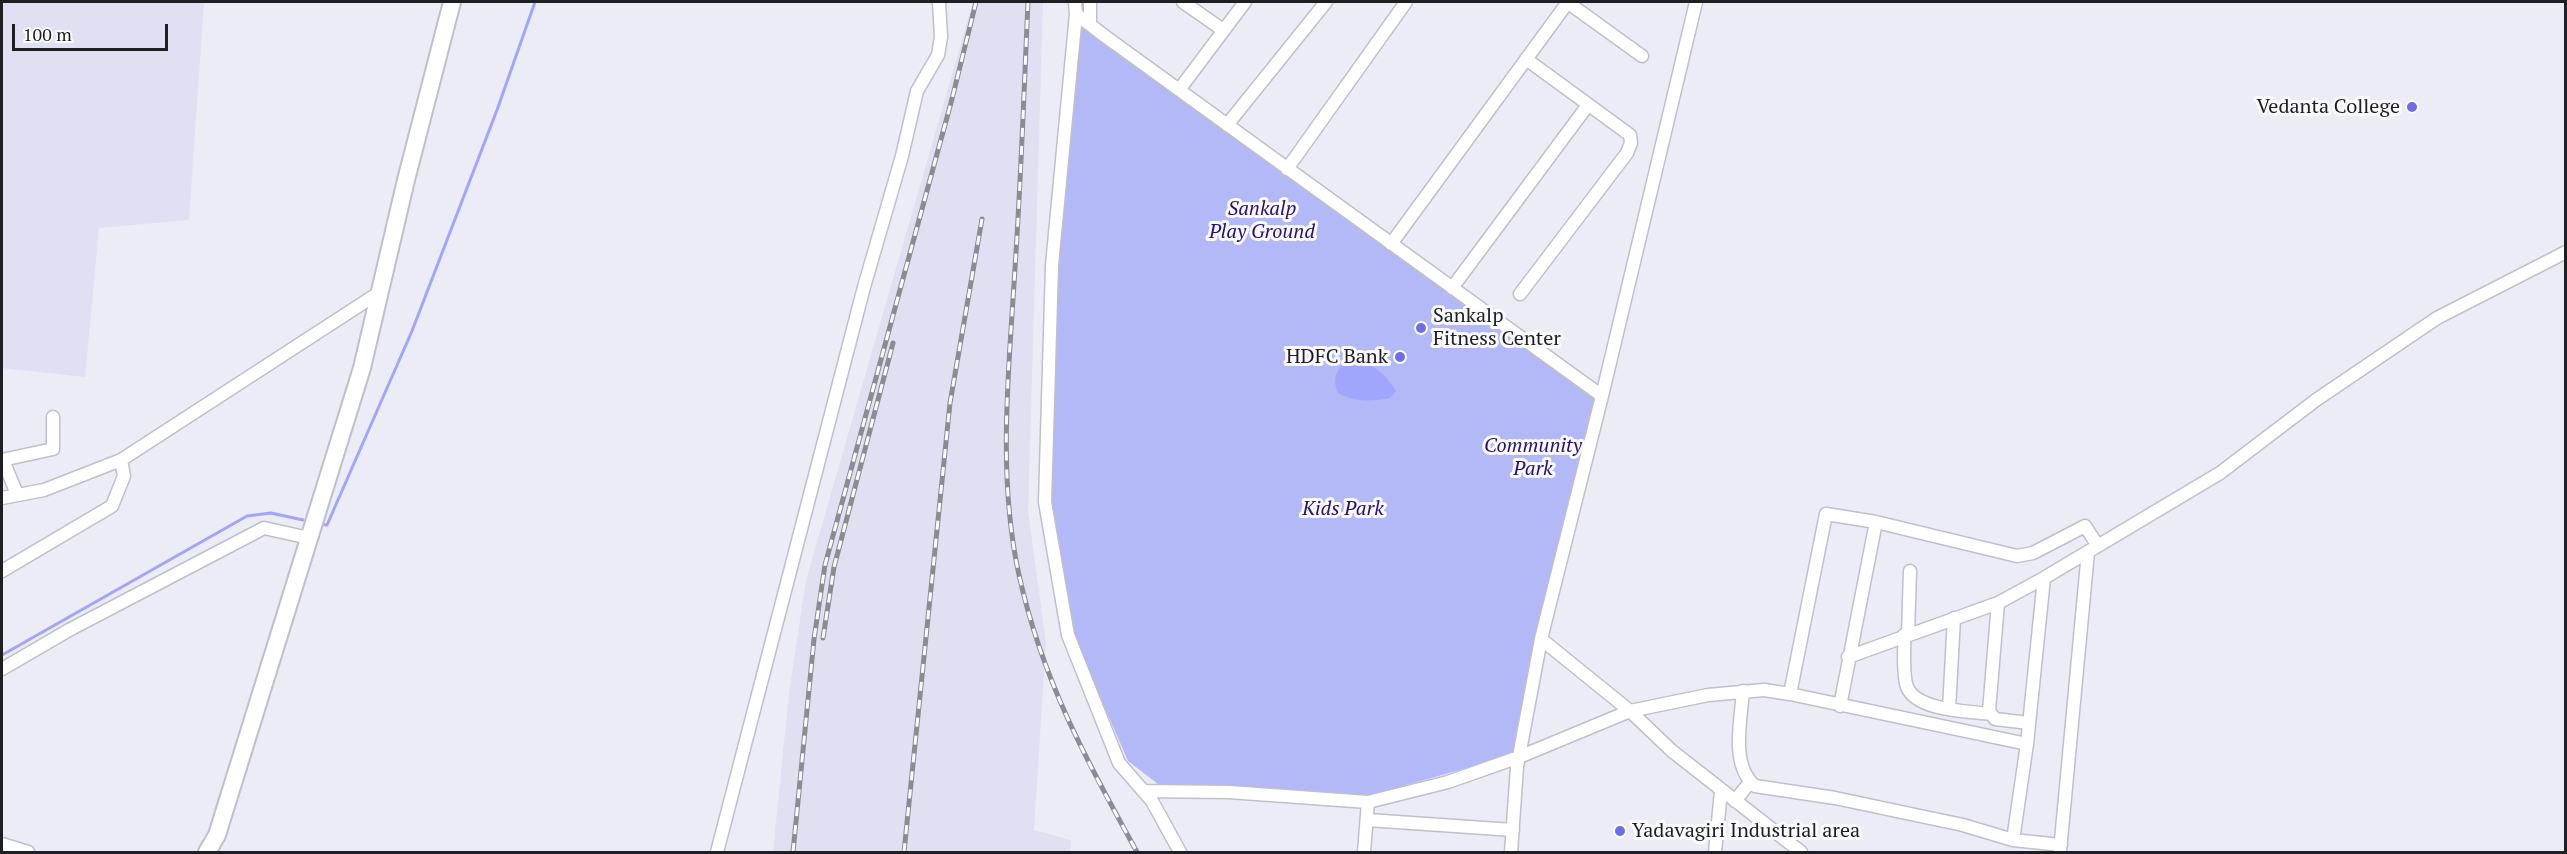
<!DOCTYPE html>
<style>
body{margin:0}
#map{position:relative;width:2567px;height:854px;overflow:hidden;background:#ebecf6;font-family:"PT Serif",serif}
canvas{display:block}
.frame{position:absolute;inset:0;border:3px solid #1e1f22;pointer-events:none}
.scale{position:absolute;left:12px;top:24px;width:156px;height:27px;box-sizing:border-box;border:3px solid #1e1f22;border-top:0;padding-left:8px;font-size:18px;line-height:21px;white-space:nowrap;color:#1e1f22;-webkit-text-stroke:4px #fafafe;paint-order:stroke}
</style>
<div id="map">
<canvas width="2567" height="854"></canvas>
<div class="frame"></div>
<div class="scale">100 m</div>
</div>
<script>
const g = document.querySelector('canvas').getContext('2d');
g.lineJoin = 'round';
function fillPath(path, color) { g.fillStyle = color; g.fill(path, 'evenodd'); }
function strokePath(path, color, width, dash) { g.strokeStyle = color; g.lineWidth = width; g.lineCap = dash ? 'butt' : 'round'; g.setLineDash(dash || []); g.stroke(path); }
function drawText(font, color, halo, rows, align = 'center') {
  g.font = font + ' "PT Serif",serif'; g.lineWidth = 6; g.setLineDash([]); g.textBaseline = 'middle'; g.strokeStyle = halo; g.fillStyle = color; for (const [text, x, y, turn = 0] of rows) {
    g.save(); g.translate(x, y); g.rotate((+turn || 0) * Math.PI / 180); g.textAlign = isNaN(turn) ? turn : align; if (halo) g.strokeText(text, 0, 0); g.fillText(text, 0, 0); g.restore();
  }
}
const built = new Path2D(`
 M2,2H204L189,220L99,228L85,377L2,368Z
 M973,2H1043L1028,511L1046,643L1034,830L1071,840L1070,852H773L789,693L806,580Z`);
const green = new Path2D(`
 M1080,22L1597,399L1514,755L1370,795L1158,784L1128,761L1075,639L1051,501L1057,264Z`);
const water = new Path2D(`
 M1353,357C1374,367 1383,370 1396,391L1390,398C1371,401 1356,403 1338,393C1331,377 1338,366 1353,357Z`);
const stream = new Path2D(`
 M319,524L327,525L412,331L497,110L535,2
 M2,655L247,516L271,513L303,520`);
const street = new Path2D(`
 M1075,2L1076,14L1106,37L1602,396
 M1183,2L1223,30
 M1567,2L1642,56
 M1076,14L1052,265L1045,502L1068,635L1119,763L1152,801L1180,852
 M1090,23V2
 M1179,90L1245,2
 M1227,125L1326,2
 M1287,169L1406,2
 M1391,244L1568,2
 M1452,288L1588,105
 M1520,294L1627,153L1631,143L1630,135L1526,59
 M2,460L53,449V417
 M3,460L17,494
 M2,498L44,490L121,460L380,292
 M2,571L112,506L124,476L121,460
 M1998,603L1989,711L1995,719L2029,723
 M1908,634L1910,571
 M1904,635C1905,651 1902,673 1907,687C1917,711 1968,711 1990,714
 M1541,639L1630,711L1672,751L1801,852
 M1848,657L1998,603L2044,578L2220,473L2316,400L2437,318L2566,252
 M2,669L69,630L264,528L309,538
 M1743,691C1741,720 1730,765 1755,786L1835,798L1963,825L2013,840L2061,845
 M1790,694L1826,514L1876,522L2017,556L2033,553L2085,526L2098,546
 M1840,706L1876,522
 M1949,709L1954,618
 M1144,791L1229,792L1368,802L1448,782L1519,757L1630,711L1708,695L1764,690L1790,694L2027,744
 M1735,801L1750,782
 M1368,820L1513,830
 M2013,840L2027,744L2044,578
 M2,844L28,852
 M2060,851L2088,552
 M717,852L864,287L902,156L917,91L938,55L941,37L939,2
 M1364,852L1368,802
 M1511,852L1517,767L1541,639L1602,396L1696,2
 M1715,852L1721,791`);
const secondary = new Path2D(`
 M207,852L217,835L362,368L406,180L452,2`);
const rail = new Path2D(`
 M1028,2C1024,90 1021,179 1015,268C1009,369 997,475 1019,575C1042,679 1086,760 1137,852
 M823,638L834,567L893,343
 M793,852L814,639L825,565L952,99L976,2
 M904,852L950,403L982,219`);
const markers = [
 [2412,107,6,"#706ce6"],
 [1421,328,6,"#706ce6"],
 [1400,357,6,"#706ce6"],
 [1620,831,6,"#706ce6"]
];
const poiNames = [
 ["Vedanta College",2400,107],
 ["Sankalp",1433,316,"left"],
 ["Fitness Center",1433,339,"left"],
 ["HDFC Bank",1388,357],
 ["Yadavagiri Industrial area",1632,831,"left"]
];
const parkNames = [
 ["Sankalp",1262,209],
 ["Play Ground",1262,232],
 ["Community",1533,446],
 ["Park",1533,469],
 ["Kids Park",1343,509]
];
fillPath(built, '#dfe1f2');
fillPath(green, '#b3b8f6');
fillPath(water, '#a1a5fb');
strokePath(stream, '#a1a5fb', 3);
strokePath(street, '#bfc0c9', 15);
strokePath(secondary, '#bfc0c9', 20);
strokePath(street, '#fff', 12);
strokePath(secondary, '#fff', 16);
strokePath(rail, '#8b8c93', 5);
strokePath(rail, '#fafafe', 3, [9]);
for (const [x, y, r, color] of markers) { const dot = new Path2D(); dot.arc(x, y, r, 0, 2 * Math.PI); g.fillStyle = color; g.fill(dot); strokePath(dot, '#fafafe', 2); }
drawText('20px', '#1e1f22', '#fafafe', poiNames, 'right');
drawText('italic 20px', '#261274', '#fafafe', parkNames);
</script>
